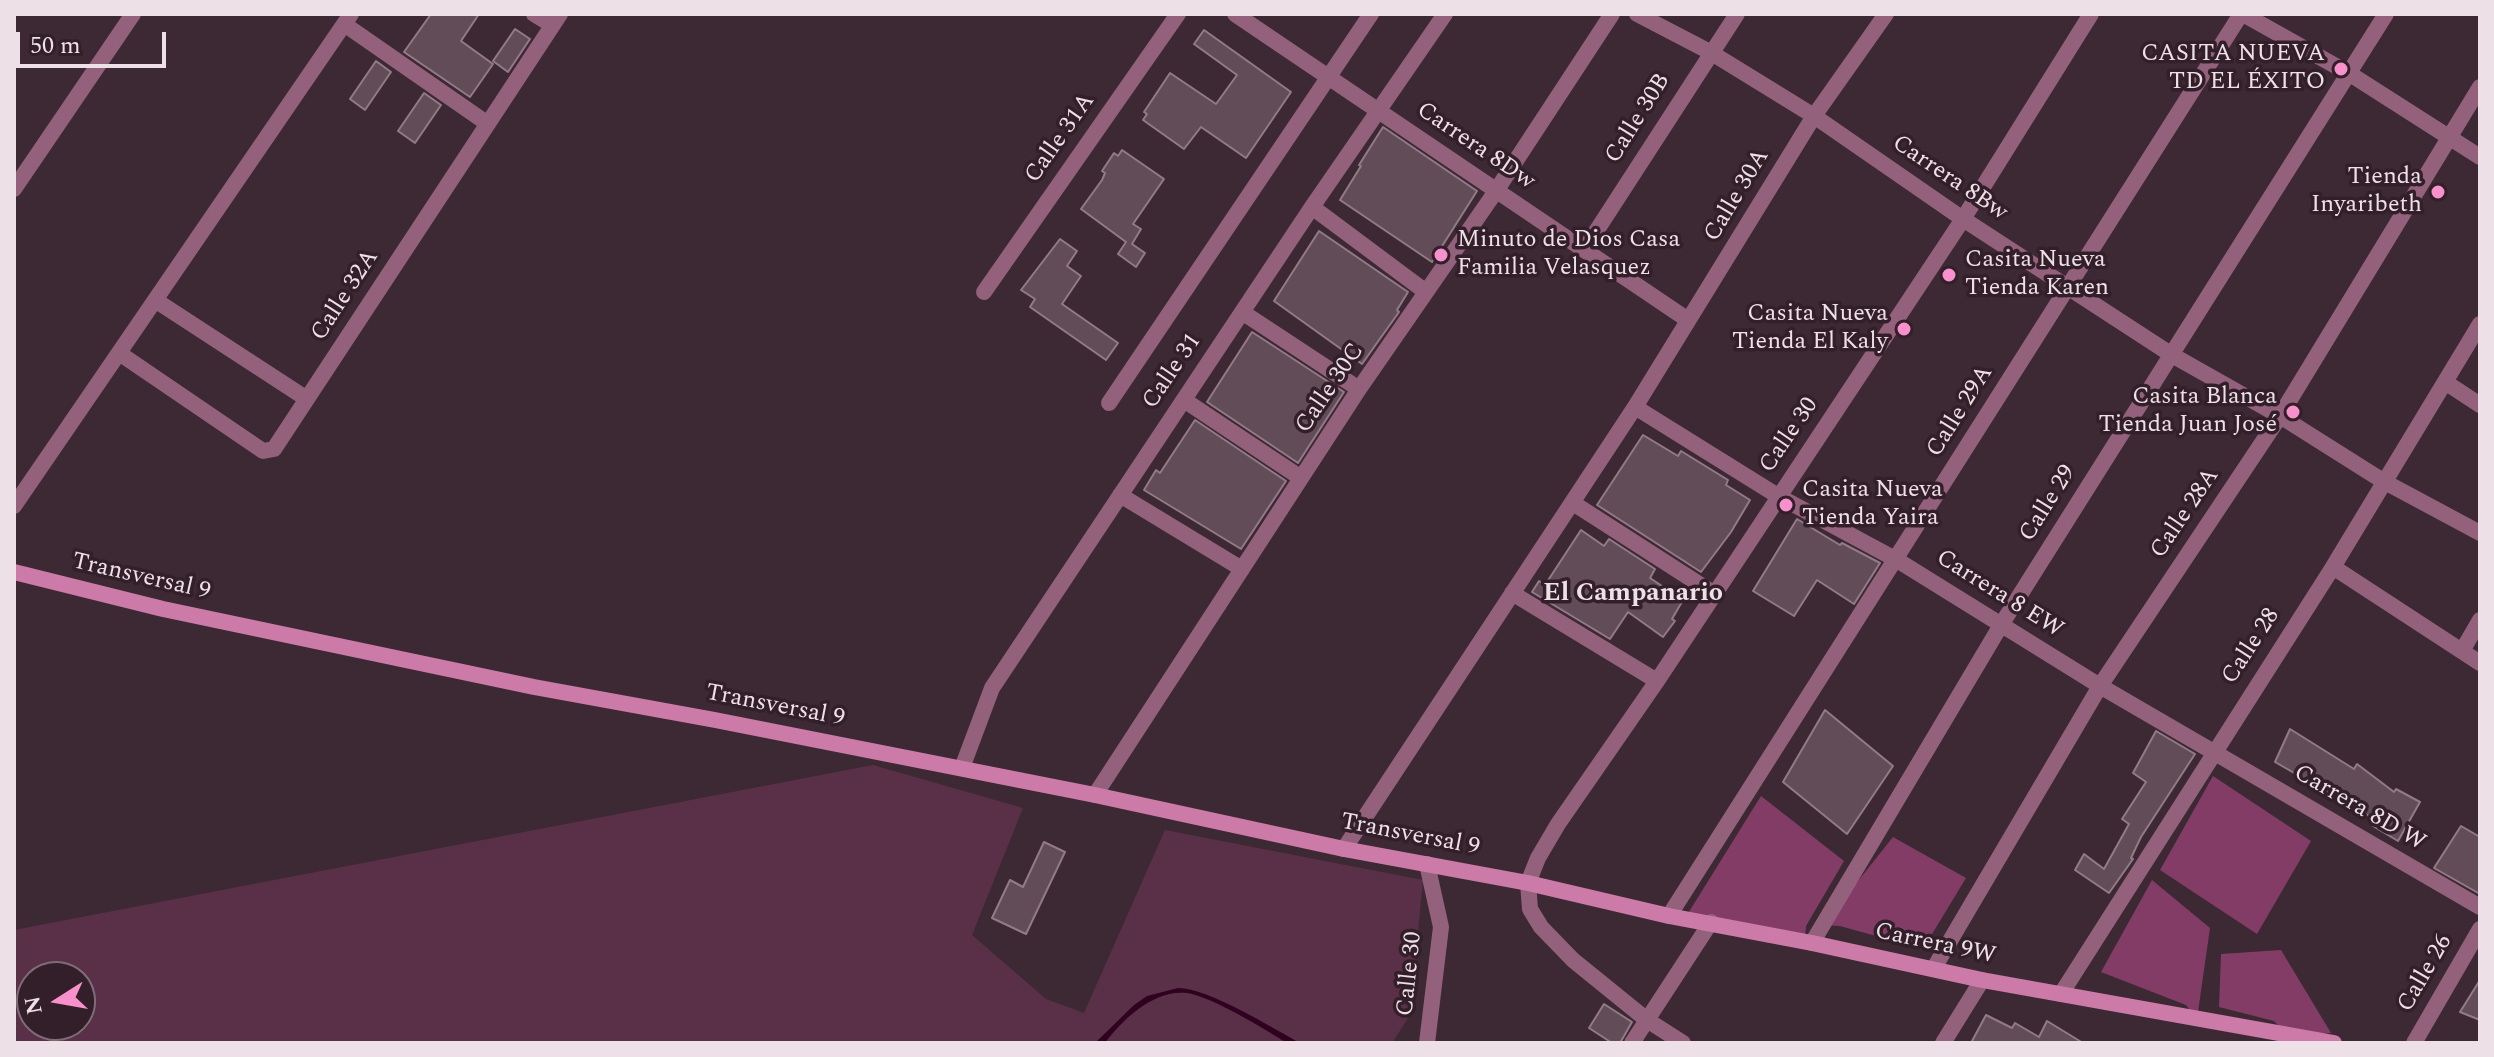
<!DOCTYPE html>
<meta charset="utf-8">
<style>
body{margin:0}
#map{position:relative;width:2494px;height:1057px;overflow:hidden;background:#3d2934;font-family:Spectral,serif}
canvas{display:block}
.frame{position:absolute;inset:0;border:16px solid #eee0e7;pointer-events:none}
.north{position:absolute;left:16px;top:961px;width:80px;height:80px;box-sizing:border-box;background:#331f2a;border:2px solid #7e6c76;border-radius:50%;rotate:259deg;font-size:22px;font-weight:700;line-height:32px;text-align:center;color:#eee0e7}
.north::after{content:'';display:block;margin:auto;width:28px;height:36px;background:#f890cb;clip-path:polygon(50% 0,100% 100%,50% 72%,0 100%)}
.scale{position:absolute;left:16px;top:32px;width:150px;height:36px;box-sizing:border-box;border:4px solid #eee0e7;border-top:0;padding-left:10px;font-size:24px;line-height:28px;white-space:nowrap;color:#eee0e7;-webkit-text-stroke:6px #331f2a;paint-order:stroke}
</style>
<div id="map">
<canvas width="2494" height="1057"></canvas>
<div class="frame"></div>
<div class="north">N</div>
<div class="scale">50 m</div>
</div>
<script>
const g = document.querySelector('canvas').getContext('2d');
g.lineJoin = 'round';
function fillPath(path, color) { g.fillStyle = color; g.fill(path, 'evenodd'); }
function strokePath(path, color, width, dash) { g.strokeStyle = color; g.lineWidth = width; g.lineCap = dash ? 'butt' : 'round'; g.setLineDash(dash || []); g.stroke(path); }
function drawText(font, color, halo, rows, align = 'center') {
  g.font = font + ' Spectral,serif'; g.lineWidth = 7; g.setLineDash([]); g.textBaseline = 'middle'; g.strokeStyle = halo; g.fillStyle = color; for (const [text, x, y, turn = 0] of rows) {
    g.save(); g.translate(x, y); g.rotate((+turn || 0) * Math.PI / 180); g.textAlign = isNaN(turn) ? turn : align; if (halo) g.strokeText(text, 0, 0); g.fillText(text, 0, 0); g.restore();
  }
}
const green = new Path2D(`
 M873,765L1023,808L972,935L1046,999L1084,1013L1165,830L1423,880L1410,1015L1392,1043H14V930ZM32,977H80V1025H32Z`);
const forest = new Path2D(`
 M2213,776L2311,841L2257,934L2160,870Z
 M1761,796L1844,861L1806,926L1805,939L1687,915Z
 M1893,837L1966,878L1923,949L1840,926L1823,925Z
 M2152,880L2210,928L2197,1019L2186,1005L2101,972Z
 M2281,950L2331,1033L2288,1035L2274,1021L2219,1007L2221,954Z`);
const water = new Path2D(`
 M1178,988C1208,988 1271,1027 1300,1043H1287C1264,1029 1213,997 1187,993C1154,989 1123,1019 1105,1043H1095L1134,1005L1147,996Z`);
const building = new Path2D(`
 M431,14H479L461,41L493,64L470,97L404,52Z
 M515,29L530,39L508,72L493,61Z
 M1204,30L1291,92L1246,158L1201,127L1184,149L1143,120L1147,114L1144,112L1170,73L1216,104L1237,75L1194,44Z
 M376,61L391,72L365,110L350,99Z
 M424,93L441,105L415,143L398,131Z
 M1383,127L1477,191L1432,262L1340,200L1361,166L1359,165Z
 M1122,150L1164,179L1133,224L1141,229L1132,244L1145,253L1136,267L1118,254L1126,242L1081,209L1102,180L1105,173L1102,171L1114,153L1118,156Z
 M1319,231L1408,292L1397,310L1399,312L1362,364L1274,301Z
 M1060,239L1077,251L1067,266L1081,276L1062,304L1118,343L1106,360L1030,307L1035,299L1021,290Z
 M1252,332L1344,392L1298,463L1207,402Z
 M1195,420L1286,481L1241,549L1144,490L1156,470L1160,473Z
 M1643,435L1678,456L1681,451L1728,480L1726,485L1750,500L1731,532L1701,572L1597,505Z
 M1797,519L1840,545L1842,543L1880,563L1854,604L1817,580L1794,616L1753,591Z
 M1581,530L1604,546L1609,539L1655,569L1650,578L1683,600L1672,619L1675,621L1663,637L1628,612L1610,639L1532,592L1539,581L1545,585Z
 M1825,710L1893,766L1847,834L1783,782Z
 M2290,729L2354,769L2357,764L2394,792L2396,789L2420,802L2398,841L2373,826L2376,820L2275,762Z
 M2156,731L2195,754L2141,837L2131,858L2133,859L2109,893L2075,870L2084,854L2104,869L2129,824L2122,819L2146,782L2133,773Z
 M2461,826L2480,837V894L2434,868Z
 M1044,842L1065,852L1026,934L992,918L1010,880L1023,887Z
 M2480,980V1020L2460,1012Z
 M1604,1004L1632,1022L1620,1043H1612L1589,1028Z
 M1986,1015L2012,1028L2015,1023L2039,1037L2047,1021L2083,1043H1971Z`);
const minor = new Path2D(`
 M534,14L552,25
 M1235,14L1688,320
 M1637,14L1710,52L1814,116L1963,219L2172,355L2280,416L2383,481L2480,533
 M2243,14L2350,74L2480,157
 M344,24L488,124
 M14,189L133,14
 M1312,207L1426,292
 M1584,250L1737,14
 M984,292L1178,14
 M155,300L307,399
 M1242,312L1359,389
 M119,353L263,451L274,449L560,14
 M2445,382L2480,405
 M1184,400L1301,478
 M1109,403L1371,14
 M1635,407L1778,496L1897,560L2100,686L2480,907
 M1120,495L1242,569
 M1573,503L1713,593
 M14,506L351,14
 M2333,567L2480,663
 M1512,593L1657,681
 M2462,651L2480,620
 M962,768L992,688L1312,207L1445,14
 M1095,795L1359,389L1496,191L1612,14
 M1344,849L1635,407L1814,116L1886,14
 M1427,864L1441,927L1427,1043
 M1669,916C1861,616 2049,314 2241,14
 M1812,943L2001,625L2386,14
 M1934,968L2100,686L2280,416L2480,87
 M2061,994L2333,567L2480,324
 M1632,1043L1711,922
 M1683,1043L1647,1020L1573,960L1541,927L1530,909L1528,883L1538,858L1558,824L1657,681L1963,219L2091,14
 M1943,1043L1982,980
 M2414,1043L2480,929`);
const secondary = new Path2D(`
 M14,572L163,609L534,687L715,720L1095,795L1344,849L1528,883L1669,916L1812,943L1982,980L2334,1043`);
const markers = [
 [2341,69,8,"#f890cb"],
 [2438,192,8,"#f890cb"],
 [1441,255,8,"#f890cb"],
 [1949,275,8,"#f890cb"],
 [1904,329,8,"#f890cb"],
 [2293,412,8,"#f890cb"],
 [1786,505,8,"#f890cb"]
];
const poiNames = [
 ["CASITA NUEVA",2325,55],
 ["TD EL ÉXITO",2325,83],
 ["Tienda",2422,178],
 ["Inyaribeth",2422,206],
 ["Minuto de Dios Casa",1457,241,"left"],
 ["Familia Velasquez",1457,269,"left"],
 ["Casita Nueva",1965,261,"left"],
 ["Tienda Karen",1965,289,"left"],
 ["Casita Nueva",1888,315],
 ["Tienda El Kaly",1888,343],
 ["Casita Blanca",2277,398],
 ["Tienda Juan José",2277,426],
 ["Casita Nueva",1802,491,"left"],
 ["Tienda Yaira",1802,519,"left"]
];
const streetNames = [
 ["Calle 30B",1639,119,-58],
 ["Calle 31A",1061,139,-55],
 ["Carrera 8Dw",1475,147,34],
 ["Carrera 8Bw",1949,179,34],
 ["Calle 30A",1738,196,-59],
 ["Calle 32A",346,296,-57],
 ["Calle 31",1173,372,-56],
 ["Calle 30C",1331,389,-56],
 ["Calle 29A",1961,412,-58],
 ["Calle 30",1790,436,-56],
 ["Calle 29",2049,504,-58],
 ["Calle 28A",2186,514,-56],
 ["Transversal 9",141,578,13],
 ["Carrera 8 EW",1999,595,32],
 ["Calle 28",2252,647,-57],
 ["Transversal 9",775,707,11],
 ["Carrera 8D W",2359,809,30],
 ["Transversal 9",1410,836,11],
 ["Carrera 9W",1935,945,12],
 ["Calle 30",1411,974,-84],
 ["Calle 26",2426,974,-60]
];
const neighbourhoodNames = [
 ["El Campanario",1633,595]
];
fillPath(green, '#5a3048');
fillPath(forest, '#833c66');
fillPath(water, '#310021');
fillPath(building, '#624c58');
strokePath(building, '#927a86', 2);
strokePath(minor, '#94617d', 16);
strokePath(secondary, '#cc7ba9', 16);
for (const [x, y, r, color] of markers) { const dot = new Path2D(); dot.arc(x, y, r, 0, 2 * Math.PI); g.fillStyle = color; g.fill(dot); strokePath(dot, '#331f2a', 3); }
drawText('24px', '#eee0e7', '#331f2a', poiNames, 'right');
drawText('24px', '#eee0e7', '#331f2a', streetNames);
drawText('bold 26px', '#eee0e7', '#331f2a', neighbourhoodNames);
</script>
